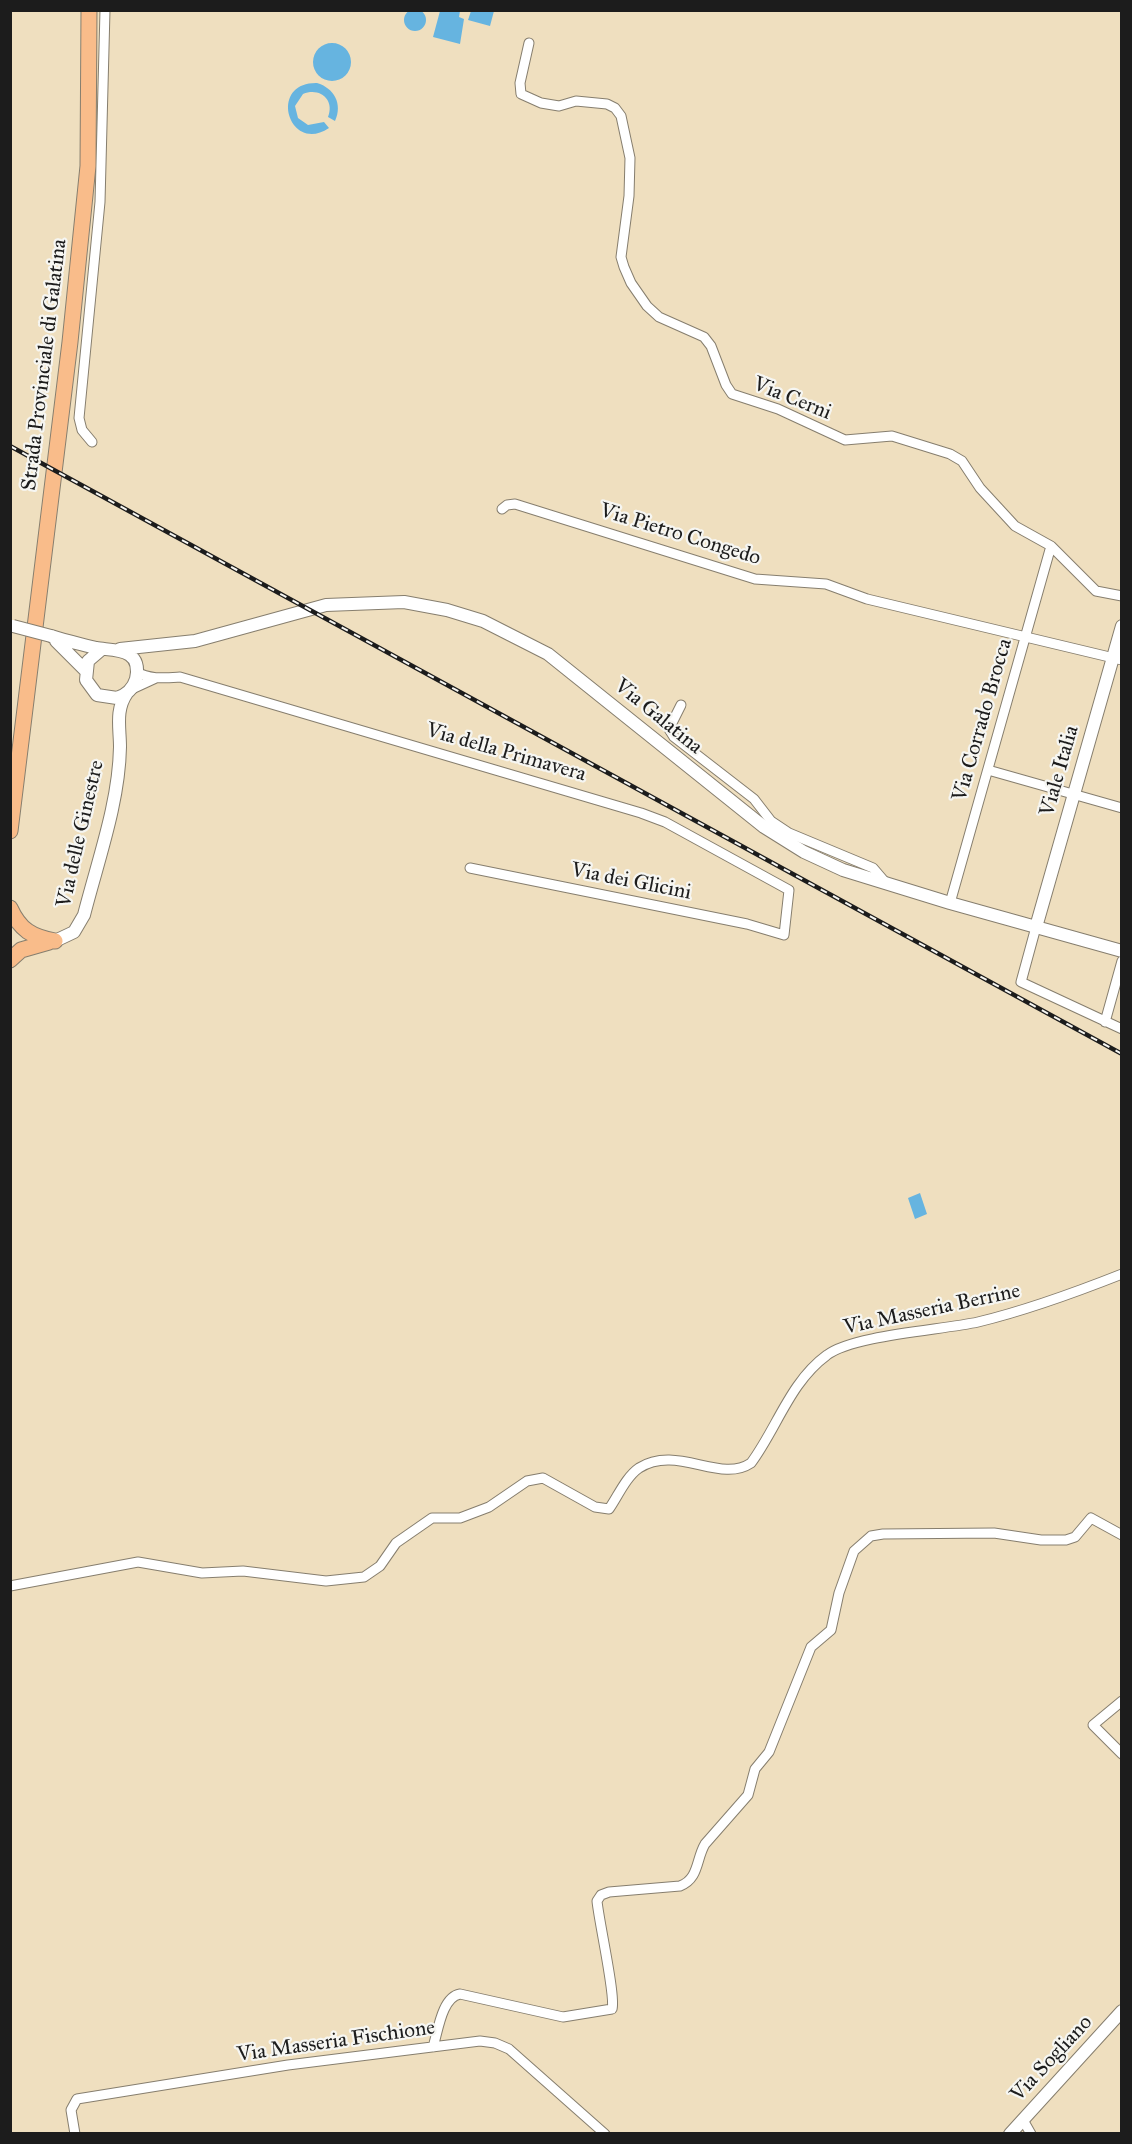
<!DOCTYPE html>
<style>
body{margin:0}
#map{position:relative;width:1132px;height:2144px;overflow:hidden;background:#efdfbf;font-family:"IM FELL Great Primer",serif}
canvas{display:block}
.frame{position:absolute;inset:0;border:12px solid #1c1c1c;pointer-events:none}
</style>
<div id="map">
<canvas width="1132" height="2144"></canvas>
<div class="frame"></div>
</div>
<script>
const g = document.querySelector('canvas').getContext('2d');
g.lineJoin = 'round';
function fillPath(path, color) { g.fillStyle = color; g.fill(path, 'evenodd'); }
function strokePath(path, color, width, dash) { g.strokeStyle = color; g.lineWidth = width; g.lineCap = dash ? 'butt' : 'round'; g.setLineDash(dash || []); g.stroke(path); }
function drawText(font, color, halo, rows, align = 'center') {
  g.font = font + ' "IM FELL Great Primer",serif'; g.lineWidth = 4.5; g.setLineDash([]); g.textBaseline = 'middle'; g.strokeStyle = halo; g.fillStyle = color; for (const [text, x, y, turn = 0] of rows) {
    g.save(); g.translate(x, y); g.rotate((+turn || 0) * Math.PI / 180); g.textAlign = isNaN(turn) ? turn : align; if (halo) g.strokeText(text, 0, 0); g.fillText(text, 0, 0); g.restore();
  }
}
const water = new Path2D(`
 M404 20a11 11 0 1 1 22 0a11 11 0 1 1-22 0Z
 M440,11H460L459,17L464,19L460,44L433,37Z
 M471,11H494L490,26L468,20Z
 M313 62a19 19 0 1 1 38 0a19 19 0 1 1-38 0Z
 M317,83C334,88 343,104 335,121L328,117C335,100 320,87 303,94L295,106L298,118L308,125L324,122L329,128C289,155 267,82 317,83Z
 M920,1193L927,1214L915,1219L908,1198Z`);
const minor = new Path2D(`
 M529,43L520,83L521,94L541,103L559,106L576,101L607,104L615,108L621,116L630,158L629,196L621,257L624,267L631,283L647,306L659,317L704,337L711,346L726,385L732,394L778,409L845,440L892,436L950,454L962,461L980,488L1015,526L1051,546L1096,591L1122,596
 M92,442L82,430L79,418L100,202L105,10
 M502,509L507,505L515,504L755,579L826,584L867,599L1122,660
 M136,671C148,680 166,678 180,677L641,813L665,822L789,890L784,935L747,924L470,868
 M130,690L156,678
 M681,705L669,729L674,737L754,799L771,821L789,833L873,868L885,882
 M988,770L1122,808
 M950,903L1051,546
 M1036,927L1021,982L1122,1029
 M1105,1022L1122,961
 M10,1586L138,1562L202,1573L243,1571L326,1581L364,1577L380,1566L396,1543L432,1518H460L489,1507L527,1481L543,1478L595,1507L609,1509C618,1496 626,1477 639,1468C677,1444 720,1484 751,1463C777,1428 790,1382 827,1355C853,1335 942,1330 978,1322C1028,1310 1074,1293 1122,1274
 M1122,1701L1093,1725L1122,1754
 M433,2047C438,2031 442,1997 460,1994L563,2017L612,2009C616,1997 599,1922 597,1901L601,1895L609,1892L680,1886C699,1879 696,1859 705,1844L748,1795L755,1769L769,1752L811,1647L831,1630L839,1593L854,1551L871,1536L883,1534L994,1533L1041,1540H1066L1075,1537L1091,1518L1122,1535
 M1023,2120L1031,2134
 M75,2134L71,2110L77,2099L288,2065L480,2041L495,2043L509,2049L605,2134`);
const tertiary = new Path2D(`
 M51,636C66,641 81,644 96,648C113,651 143,647 136,679C133,689 126,695 117,698L97,695L86,680L88,661L102,649
 M56,641L85,670
 M120,649L195,641L326,605L404,602L447,610L483,621L548,654L764,827L804,852L843,870L950,903L1122,951
 M1036,927L1122,626
 M55,941L74,932L84,915C98,860 119,803 120,747C120,728 115,710 127,693
 M1010,2134L1122,2011`);
const primary = new Path2D(`
 M10,831L70,342L88,166L89,10
 M10,908C20,930 32,937 55,941
 M10,960L21,950L49,942`);
const rail = new Path2D(`
 M10,446L1122,1054`);
const tertiaryBridge = new Path2D(`
 M13,626L51,636`);
const streetNames = [
 ["Strada Provinciale di Galatina",45,365,-83],
 ["Via Cerni",792,399,22],
 ["Via Pietro Congedo",680,535,17],
 ["Via Galatina",658,717,39],
 ["Via Corrado Brocca",983,720,-74],
 ["Via della Primavera",506,753,16],
 ["Viale Italia",1060,771,-74],
 ["Via delle Ginestre",81,834,-77],
 ["Via dei Glicini",631,882,11],
 ["Via Masseria Berrine",932,1310,-12],
 ["Via Masseria Fischione",336,2042,-8],
 ["Via Sogliano",1052,2059,-47]
];
fillPath(water, '#66b4e0');
strokePath(minor, '#867e6e', 11);
strokePath(tertiary, '#867e6e', 14);
strokePath(primary, '#867e6e', 17);
strokePath(minor, '#fff', 9);
strokePath(tertiary, '#fff', 12);
strokePath(primary, '#f9bc8a', 15);
strokePath(rail, '#1c1c1c', 4.5);
strokePath(rail, '#f6f6f2', 2, [7]);
strokePath(tertiaryBridge, '#867e6e', 14, []);
strokePath(tertiaryBridge, '#fff', 12);
drawText('21px', '#1c1c1c', '#f6f6f2', streetNames);
</script>
